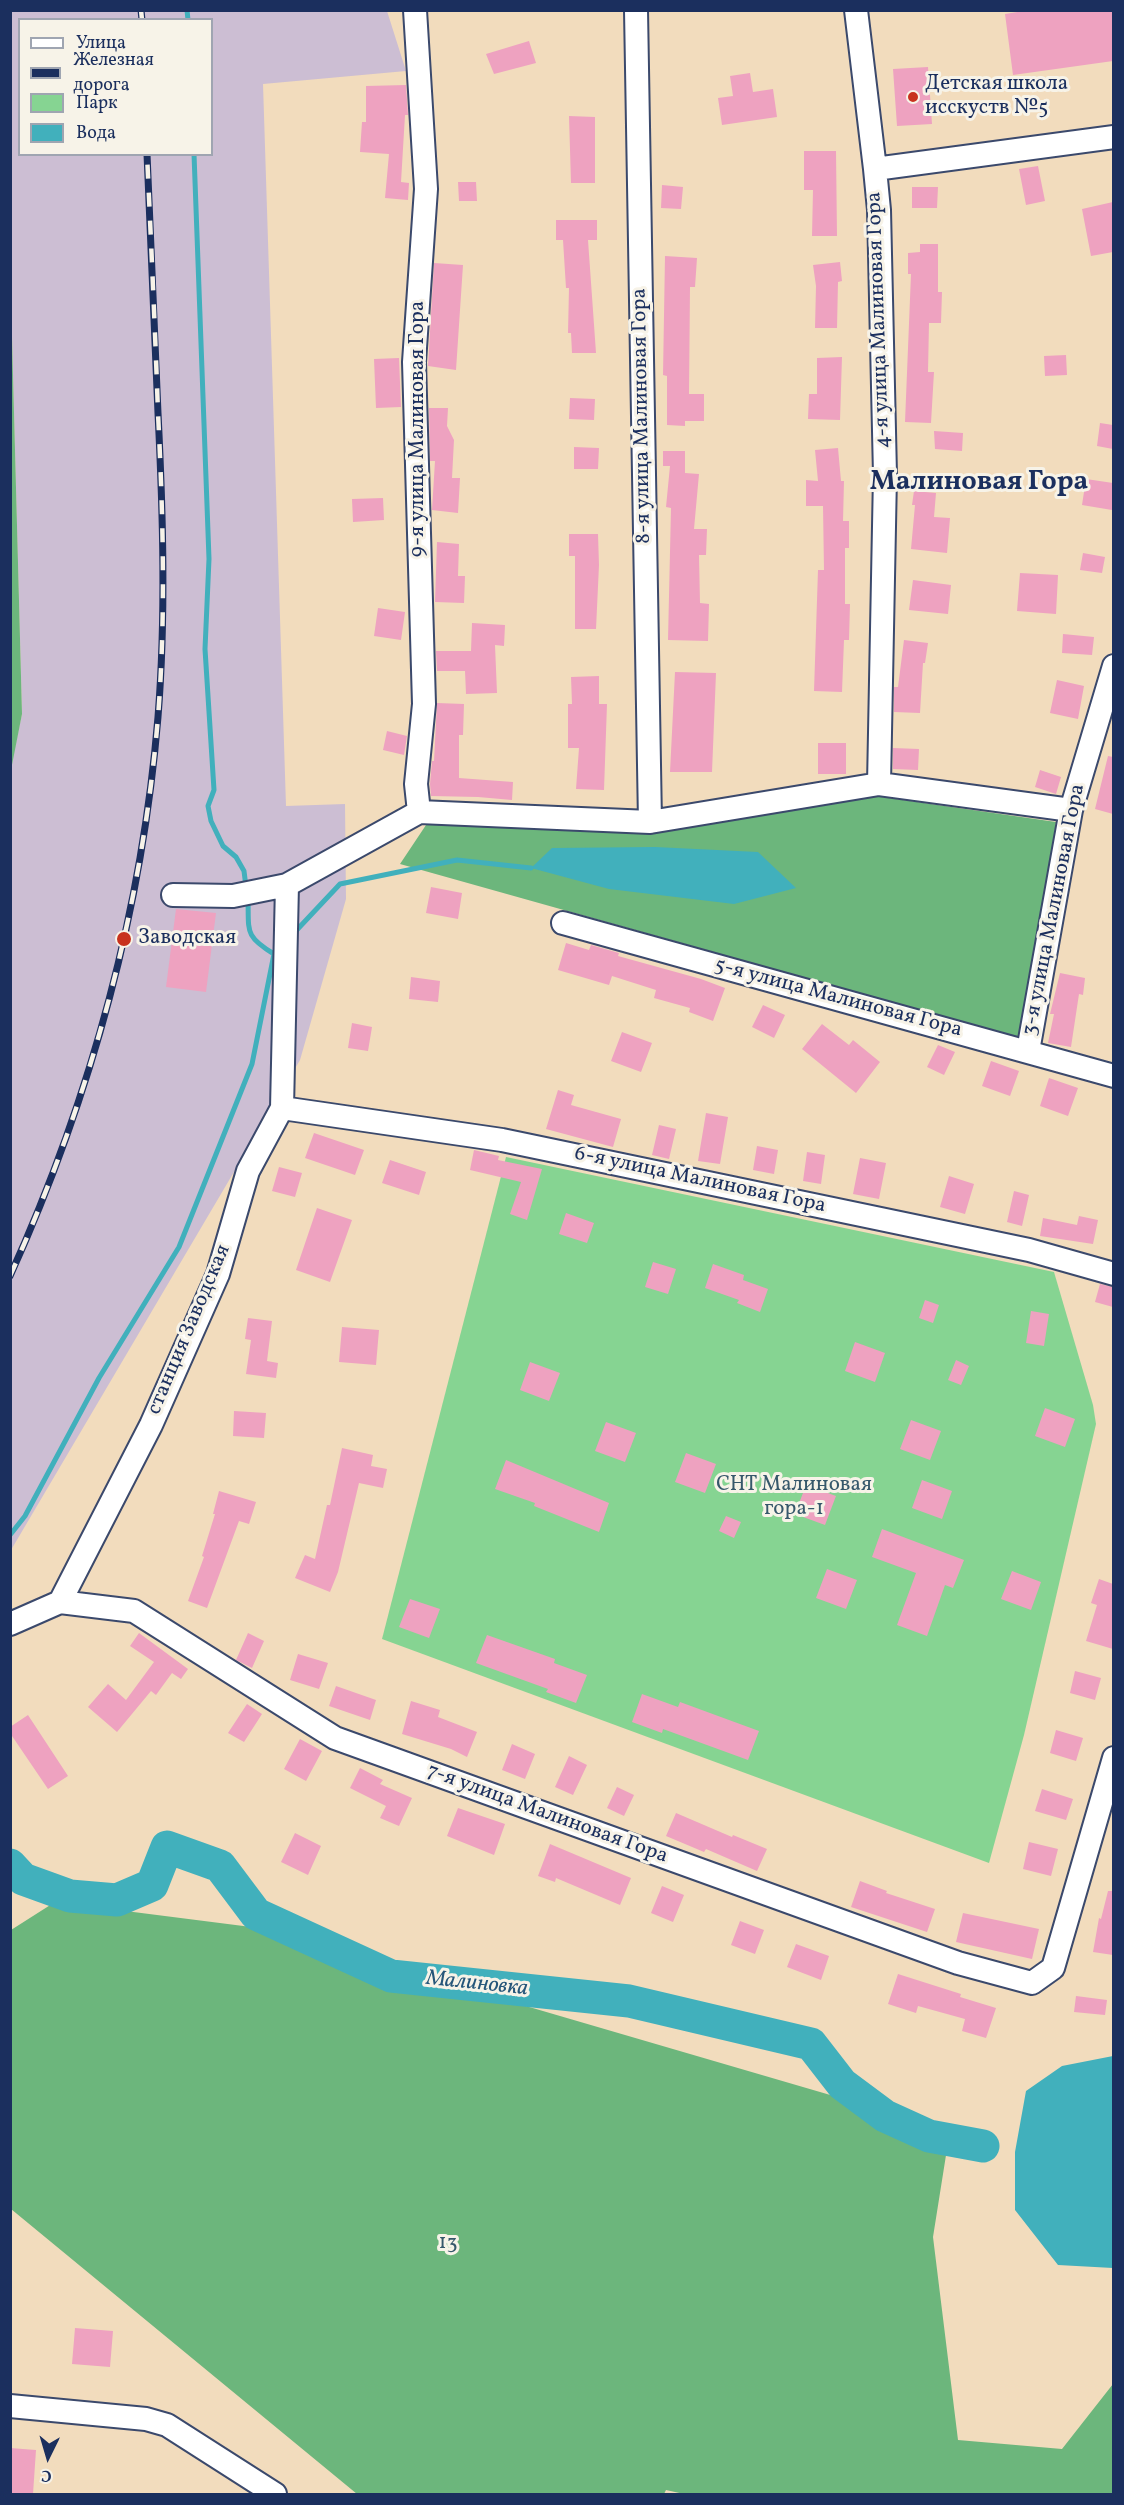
<!DOCTYPE html>
<meta charset="utf-8">
<style>
body{margin:0}
#map{position:relative;width:1124px;height:2505px;overflow:hidden;background:#f2dcbd;font-family:Vollkorn,serif}
canvas{display:block}
.frame{position:absolute;inset:0;border:12px solid #1b2f5e;pointer-events:none}
.legend{position:absolute;left:18px;top:18px;width:195px;height:138px;box-sizing:border-box;background:#f7f3e8;border:2px solid #9fa5b1;margin:0;padding:8px 10px;list-style:none;font-size:18px;color:#1b2f5e}
.legend li{display:flex;align-items:center;gap:12px;height:30px}
.legend b{width:30px;border:2px solid #9fa5b1}
.north{position:absolute;left:18px;top:2427px;width:60px;height:60px;-webkit-text-stroke:4px #f7f3e8;paint-order:stroke;rotate:185deg;font-size:16px;font-weight:700;line-height:24px;text-align:center;color:#1b2f5e}
.north::after{content:'';display:block;margin:auto;width:21px;height:27px;background:#1b2f5e;clip-path:polygon(50% 0,100% 100%,50% 72%,0 100%)}
</style>
<div id="map">
<canvas width="1124" height="2505"></canvas>
<div class="frame"></div>
<ul class="legend">
<li><b style="height:8px;background:#fff"></b>Улица</li>
<li><b style="height:8px;background:#1b2f5e"></b>Железная дорога</li>
<li><b style="height:16px;background:#86d492"></b>Парк</li>
<li><b style="height:16px;background:#41b0bc"></b>Вода</li>
</ul>
<div class="north">С</div>
</div>
<script>
const g = document.querySelector('canvas').getContext('2d');
g.lineJoin = 'round';
function fillPath(path, color) { g.fillStyle = color; g.fill(path, 'evenodd'); }
function strokePath(path, color, width, dash) { g.strokeStyle = color; g.lineWidth = width; g.lineCap = dash ? 'butt' : 'round'; g.setLineDash(dash || []); g.stroke(path); }
function drawText(font, color, halo, rows, align = 'center') {
  g.font = font + ' Vollkorn,serif'; g.lineWidth = 6; g.setLineDash([]); g.textBaseline = 'middle'; g.strokeStyle = halo; g.fillStyle = color; for (const [text, x, y, turn = 0] of rows) {
    g.save(); g.translate(x, y); g.rotate((+turn || 0) * Math.PI / 180); g.textAlign = isNaN(turn) ? turn : align; if (halo) g.strokeText(text, 0, 0); g.fillText(text, 0, 0); g.restore();
  }
}
const industrial = new Path2D(`
 M11,11H387L406,71L263,84L286,806L345,804L346,899L300,1060L11,1550L10,770L22,714L11,299ZM20,20H212V154H20Z`);
const green = new Path2D(`
 M506,1157L1054,1272L1093,1405L1096,1424L1024,1735L989,1863L382,1639Z`);
const forest = new Path2D(`
 M11,299L22,714L11,770H10Z
 M875,796L1056,822L1023,1039L400,864L430,819L650,830Z
 M55,1902L259,1928L950,2130L933,2237L958,2440L1062,2449L1113,2384V2494H684L666,2490L664,2494H357L11,2209V1930Z`);
const water = new Path2D(`
 M655,847L758,852L796,888L734,904L609,889L531,868L552,848Z
 M1113,2056V2268L1058,2265L1015,2210V2152L1026,2091L1062,2066Z`);
const stream = new Path2D(`
 M187,10L188,20
 M194,154L209,559L205,649L214,790L208,806L211,821L223,846L236,857L244,871L246,887
 M248,899C249,931 244,936 274,954
 M293,934L340,884L457,860L531,868
 M10,1535L25,1516L99,1378L179,1247L252,1064L274,954L278,949`);
const river = new Path2D(`
 M10,1865L23,1879L70,1896L117,1900L152,1885L167,1847L220,1866L256,1914L391,1976L629,2001L811,2044L842,2084L885,2116L929,2136L983,2146`);
const building = new Path2D(`
 M1030,10H1113V61L1013,75L1005,14Z
 M529,41L536,63L494,74L486,54Z
 M928,67L932,124L897,126L893,69Z
 M750,73L753,92L773,89L777,117L722,125L718,98L733,96L730,76Z
 M406,85L408,115H405L401,182L409,183L408,200L385,198L389,154L360,152L362,122H366V86Z
 M569,116L595,117V183H571Z
 M804,151H836L837,236H812L813,190H804Z
 M1038,166L1045,201L1026,205L1019,169Z
 M458,182H476L477,201H459Z
 M662,185L683,187L681,209L661,208Z
 M912,187H938L937,208H912Z
 M1113,202V252L1091,256L1082,209Z
 M556,220H597V240H588L596,353H572L571,333H568L569,288H566L563,240H556Z
 M920,244H938V292H942L941,323H929L928,372H934L931,423L905,422L911,274H908V253L920,252Z
 M665,256L697,258L695,287H690L689,394H704V421H685V426L667,425V376L663,375Z
 M840,262L842,281L838,282L837,328H815L816,286L813,265Z
 M434,263L463,265L456,370L428,366Z
 M1066,355L1067,375L1045,376L1044,356Z
 M842,357L840,420L808,419L809,394H817V358Z
 M399,358L401,407L376,408L374,359Z
 M570,398L595,399L594,420L569,419Z
 M429,408H448L447,426L454,440L452,478H460L458,513L432,510L435,461H430Z
 M1100,423L1113,425V449L1097,446Z
 M934,431L963,433L962,451L935,449Z
 M574,447L599,448L598,469H574Z
 M838,448L841,481H844L843,521H849V548H845V604H850L849,640H844L842,692L814,691L818,570H824L823,506H806V480L818,481L815,450Z
 M663,451H685V473L699,474L694,529H707L706,555H699L700,603L709,604L708,641L668,640L671,508L666,507L670,466H663Z
 M1086,479L1113,483L1112,510L1082,505Z
 M914,491L936,493L934,517L950,518L947,553L911,549L915,505H912Z
 M383,498L384,520L353,522L352,499Z
 M569,534H598L599,565L596,629H575V556H569Z
 M437,542L459,544L458,576H465L464,603L435,602Z
 M1083,553L1105,557L1102,573L1080,570Z
 M1020,573L1058,575L1056,614L1017,611Z
 M913,580L951,585L948,614L909,610Z
 M378,608L405,612L401,640L374,636Z
 M472,623L505,625L504,646L495,645L497,693L466,694L465,671H437L436,651H471Z
 M1063,634L1094,637L1092,655L1062,653Z
 M904,640L928,643L925,663H923L920,713L894,712V687H898Z
 M675,672L716,673L712,772H670Z
 M599,676V704H607L604,790L576,789L579,748H568V704H572L571,677Z
 M1057,680L1084,686L1078,719L1050,713Z
 M437,703L464,704L463,735H459V778L513,782L512,800L478,797L431,796L430,784L432,761H434Z
 M387,731L407,736L404,755L383,750Z
 M818,743H846V774H818Z
 M893,748L919,749L918,770L893,769Z
 M1108,756L1113,757V814L1095,809Z
 M1040,770L1061,777L1056,794L1035,787Z
 M431,887L462,893L458,919L426,913Z
 M176,909L216,913L206,992L166,987Z
 M566,943L589,950L591,945L619,953L618,956L701,979L725,988L713,1021L689,1012L690,1008L654,998L656,990L612,976L609,985L558,970Z
 M1060,973L1085,978L1083,995L1079,994L1071,1047L1048,1043L1054,1014H1050Z
 M411,977L440,981L438,1002L409,999Z
 M763,1005L785,1015L774,1038L752,1027Z
 M352,1023L372,1027L368,1051L348,1048Z
 M822,1024L849,1045L853,1040L880,1062L856,1093L802,1049Z
 M622,1032L652,1043L641,1072L611,1061Z
 M938,1045L955,1052L944,1075L927,1067Z
 M991,1061L1019,1071L1010,1096L982,1086Z
 M1049,1078L1078,1088L1068,1116L1040,1106Z
 M558,1090L574,1095L571,1105L621,1119L613,1147L546,1129Z
 M706,1113L728,1117L720,1164L698,1161Z
 M659,1125L676,1129L669,1159L652,1155Z
 M314,1133L364,1150L355,1175L305,1158Z
 M757,1146L778,1150L774,1174L753,1170Z
 M474,1150L499,1156L498,1160L542,1169L527,1220L510,1214L521,1182L470,1170Z
 M807,1152L825,1155L821,1184L803,1181Z
 M860,1158L886,1163L879,1199L853,1194Z
 M390,1160L426,1172L419,1195L382,1183Z
 M279,1167L302,1173L295,1197L272,1191Z
 M949,1176L974,1184L965,1214L940,1207Z
 M1014,1191L1029,1195L1022,1226L1007,1222Z
 M317,1208L352,1220L330,1282L296,1270Z
 M566,1213L594,1223L587,1243L559,1234Z
 M1079,1216L1098,1220L1093,1244L1040,1236L1043,1218L1077,1225Z
 M653,1262L676,1269L668,1294L645,1287Z
 M713,1264L744,1275L743,1280L768,1289L760,1312L737,1303L739,1300L705,1288Z
 M1100,1284L1113,1287V1307L1095,1302Z
 M925,1300L939,1305L933,1323L919,1318Z
 M1031,1311L1049,1314L1044,1346L1026,1343Z
 M248,1318L272,1321L267,1361L278,1363L276,1378L246,1374L251,1340L245,1339Z
 M342,1327L379,1330L376,1365L339,1362Z
 M855,1342L885,1353L875,1382L845,1371Z
 M956,1360L969,1366L961,1385L948,1380Z
 M530,1362L560,1373L549,1401L520,1390Z
 M1045,1408L1075,1419L1065,1447L1035,1436Z
 M234,1411L266,1413L264,1438L233,1436Z
 M911,1420L941,1431L930,1460L900,1449Z
 M606,1422L636,1433L625,1462L595,1451Z
 M342,1448L373,1455L371,1466L387,1469L383,1488L359,1483L338,1572L330,1592L295,1578L305,1555L315,1559L327,1505H330Z
 M686,1453L716,1464L705,1493L675,1482Z
 M506,1460L609,1503L599,1532L534,1506L535,1503L495,1489Z
 M922,1480L952,1491L942,1519L912,1508Z
 M806,1485L836,1496L825,1525L795,1514Z
 M219,1491L256,1502L249,1524L239,1521L207,1608L188,1601L204,1557L202,1556L215,1514H213Z
 M726,1516L741,1522L734,1538L719,1531Z
 M882,1529L964,1560L953,1588L945,1585L927,1636L897,1625L916,1573L872,1557Z
 M827,1569L857,1580L846,1609L816,1598Z
 M1012,1571L1041,1582L1031,1610L1001,1599Z
 M1099,1579L1113,1584V1649L1086,1641L1097,1605L1091,1603Z
 M410,1599L440,1609L429,1638L399,1627Z
 M139,1633L188,1669L181,1679L172,1673L156,1695L151,1691L117,1732L88,1707L108,1684L126,1700L154,1662L130,1646Z
 M248,1633L264,1641L252,1668L236,1660Z
 M487,1635L555,1659L554,1663L587,1675L576,1703L546,1692L548,1689L476,1663Z
 M298,1654L328,1663L319,1689L290,1680Z
 M1075,1671L1101,1678L1095,1700L1070,1693Z
 M336,1686L376,1700L370,1720L329,1706Z
 M642,1694L678,1707L680,1702L759,1731L748,1760L663,1729L662,1733L632,1722Z
 M411,1701L440,1710L438,1717L477,1732L467,1757L451,1749L402,1734Z
 M247,1704L262,1714L244,1742L228,1733Z
 M28,1715L68,1776L48,1789L10,1733V1727Z
 M1056,1730L1083,1738L1076,1761L1050,1753Z
 M300,1739L322,1751L306,1781L284,1769Z
 M512,1744L535,1754L525,1779L502,1770Z
 M569,1756L587,1765L573,1795L555,1787Z
 M360,1768L383,1780L380,1784L412,1798L399,1826L380,1818L386,1806L350,1788Z
 M617,1787L634,1795L624,1816L607,1808Z
 M1042,1789L1073,1799L1066,1820L1035,1811Z
 M458,1808L505,1824L494,1855L447,1836Z
 M676,1813L732,1837L733,1835L767,1849L757,1871L706,1849L704,1852L666,1836Z
 M295,1833L321,1846L308,1875L281,1862Z
 M1029,1842L1058,1849L1051,1876L1023,1869Z
 M550,1844L631,1878L620,1905L556,1878L555,1882L538,1876Z
 M860,1881L887,1891L886,1893L935,1909L927,1932L851,1907Z
 M662,1886L684,1895L673,1922L651,1913Z
 M1108,1891H1113V1955L1093,1952L1099,1918L1101,1919Z
 M963,1913L1039,1929L1032,1959L956,1942Z
 M740,1921L764,1930L755,1954L731,1945Z
 M796,1944L829,1956L821,1980L787,1967Z
 M898,1974L961,1994L960,1997L996,2008L986,2038L962,2031L965,2019L918,2006L916,2013L888,2004Z
 M1076,1996L1107,2000L1105,2015L1074,2012Z
 M75,2328L113,2331L110,2367L72,2364Z
 M10,2448L36,2450L33,2494H10Z`);
const street = new Path2D(`
 M415,10L426,189L414,362L424,704L416,784L419,812
 M636,10L650,822
 M856,10L875,169
 M879,784L885,475L879,210L875,169L1114,137
 M173,895L233,896L287,885L419,812L650,822L879,784L1071,810
 M563,923L1114,1076
 M1028,1051L1071,810L1114,666
 M282,1108L502,1140L1029,1250L1114,1274
 M60,1602L134,1611L335,1738L958,1963L1032,1983L1053,1968L1114,1758
 M10,1624L60,1602L151,1425L218,1274L248,1171L282,1108L287,885
 M10,2406L146,2419L167,2425L275,2494`);
const rail = new Path2D(`
 M141,10L142,20
 M10,1276C90,1099 142,911 158,717C166,616 163,514 158,413C155,327 151,241 147,154`);
const markers = [
 [913,97,6,"#c8321e"],
 [124,939,8,"#c8321e"]
];
const poiNames = [
 ["Детская школа",925,85],
 ["исскуств №5",925,109],
 ["Заводская",138,939]
];
const streetNames = [
 ["4-я улица Малиновая Гора",880,320,-92],
 ["8-я улица Малиновая Гора",643,416,-91],
 ["9-я улица Малиновая Гора",419,429,-90],
 ["3-я улица Малиновая Гора",1055,910,-79],
 ["5-я улица Малиновая Гора",838,999,15],
 ["6-я улица Малиновая Гора",700,1181,12],
 ["станция Заводская",190,1330,-67],
 ["7-я улица Малиновая Гора",547,1815,20]
];
const parkNames = [
 ["СНТ Малиновая",794,1486],
 ["гора-1",794,1510],
 ["13",448,2244]
];
const waterNames = [
 ["Малиновка",477,1985,6]
];
const districtNames = [
 ["Малиновая Гора",979,484]
];
fillPath(industrial, '#ccbed3');
fillPath(green, '#86d492');
fillPath(forest, '#6cb67c');
fillPath(water, '#41b0bc');
strokePath(stream, '#41b0bc', 5);
strokePath(river, '#41b0bc', 33);
fillPath(building, '#eea2c0');
strokePath(street, '#3b496c', 26);
strokePath(street, '#fff', 22);
strokePath(rail, '#1b2f5e', 7);
strokePath(rail, '#f7f3e8', 4.5, [14]);
for (const [x, y, r, color] of markers) { const dot = new Path2D(); dot.arc(x, y, r, 0, 2 * Math.PI); g.fillStyle = color; g.fill(dot); strokePath(dot, '#f7f3e8', 2); }
drawText('21px', '#1b2f5e', '#f7f3e8', poiNames, 'left');
drawText('21px', '#1b2f5e', '#f7f3e8', streetNames);
drawText('21px', '#36586b', '#f7f3e8', parkNames);
drawText('italic 22px', '#26567a', '#f7f3e8', waterNames);
drawText('bold 27px', '#1b2f5e', '#f7f3e8', districtNames);
</script>
